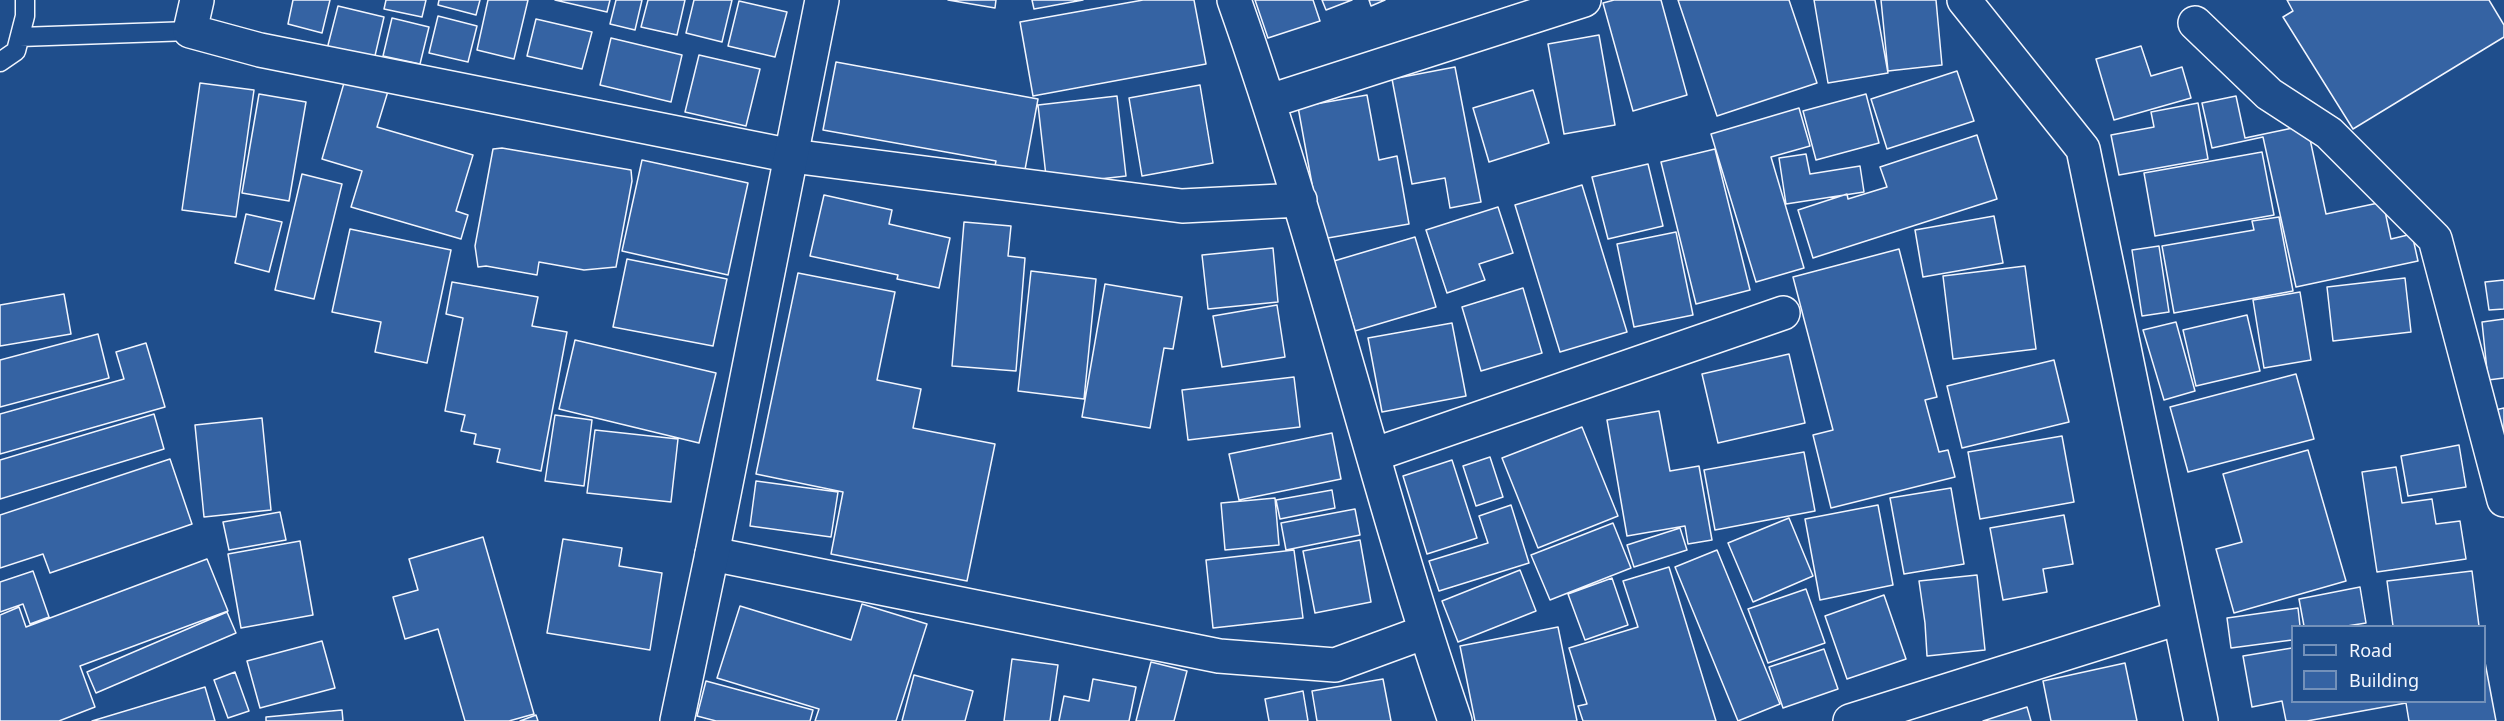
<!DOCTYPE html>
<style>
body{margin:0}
#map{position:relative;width:2504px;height:721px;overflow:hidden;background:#1f4e8c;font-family:"Noto Sans",sans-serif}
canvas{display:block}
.legend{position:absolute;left:2291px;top:625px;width:195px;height:78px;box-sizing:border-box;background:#1f4e8c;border:2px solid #7391ba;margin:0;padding:8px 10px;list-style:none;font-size:18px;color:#f2f6ff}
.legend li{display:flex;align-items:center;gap:12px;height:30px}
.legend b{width:30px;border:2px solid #7391ba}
</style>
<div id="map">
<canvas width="2504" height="721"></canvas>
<ul class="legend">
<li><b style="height:8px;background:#1f4e8c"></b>Road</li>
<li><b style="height:16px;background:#3563a3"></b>Building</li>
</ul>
</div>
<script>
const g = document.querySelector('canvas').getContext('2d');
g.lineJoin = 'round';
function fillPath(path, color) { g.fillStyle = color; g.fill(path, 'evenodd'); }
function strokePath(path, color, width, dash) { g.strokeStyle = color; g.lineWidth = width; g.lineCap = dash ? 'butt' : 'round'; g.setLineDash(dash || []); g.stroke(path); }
const building = new Path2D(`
 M293,0H330L322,33L288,24Z
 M386,0H426L422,17L384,9Z
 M439,0H480L476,15L438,5Z
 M488,0H528L514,59L477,50Z
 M555,0H610L607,12Z
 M616,0H642L635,30L610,24Z
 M648,0H685L677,35L641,27Z
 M694,0H732L722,42L686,33Z
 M948,0H996L995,8Z
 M1032,0H1083L1034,9Z
 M1143,0H1194L1206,64L1033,96L1020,22Z
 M1255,0H1313L1320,21L1268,38Z
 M1322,0H1352L1326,10Z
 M1369,0H1385L1371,6Z
 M1614,0H1661L1687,95L1633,111L1603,3Z
 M1678,0H1789L1817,83L1717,116Z
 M1814,0H1875L1888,73L1828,83Z
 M1881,0H1936L1942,65L1888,71Z
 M2287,0H2489L2504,25V37L2353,129L2283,17L2293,11Z
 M739,1L787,12L775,57L728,46Z
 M338,6L384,17L374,60L327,49Z
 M438,16L477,26L468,62L429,53Z
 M392,18L429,27L420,64L383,56Z
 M536,19L592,32L582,69L527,56Z
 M1599,35L1615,125L1564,134L1548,44Z
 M611,38L682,55L671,102L600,85Z
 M2141,46L2151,76L2182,67L2191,98L2114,120L2096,59Z
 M699,55L760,69L746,126L685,112Z
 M836,62L1038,99L1024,175L994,170L996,161L823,130Z
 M1455,67L1481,202L1450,208L1445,178L1412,184L1392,79Z
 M1957,71L1974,121L1887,149L1871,99Z
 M346,76L389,88L377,127L473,155L456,211L468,215L461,239L351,207L362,171L322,159Z
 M200,83L254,90L236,217L182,210Z
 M1200,85L1213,163L1142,176L1129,98Z
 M1533,90L1549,143L1489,162L1473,108Z
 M259,94L306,102L289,201L242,193Z
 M1866,94L1879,143L1816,160L1803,111Z
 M1367,95L1379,160L1397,156L1409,224L1322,239L1298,107Z
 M1117,96L1126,176L1047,185L1038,105Z
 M2236,96L2245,138L2307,125L2326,214L2383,202L2391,239L2412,234L2418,261L2296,287L2263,137L2212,148L2202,103Z
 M2198,103L2208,159L2119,175L2111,135L2154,127L2151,112Z
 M1799,108L1810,146L1771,157L1804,268L1756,282L1711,134Z
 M1977,135L1997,199L1813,258L1798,210L1847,194L1848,199L1887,187L1880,167Z
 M502,148L631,170L632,181L616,267L584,270L539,262L537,275L486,266L478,267L475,246L493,149Z
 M1715,149L1750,290L1696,304L1661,162Z
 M2262,152L2274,215L2155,236L2144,173Z
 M1806,154L1810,174L1860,166L1864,192L1786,204L1779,158Z
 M642,160L748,183L728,275L622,251Z
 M1648,164L1663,226L1608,239L1592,177Z
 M302,174L342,184L314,299L275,290Z
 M1582,185L1627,332L1560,352L1515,205Z
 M824,195L892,210L889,224L950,238L939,288L897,279L898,275L810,256Z
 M1498,207L1513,253L1479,264L1485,280L1447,293L1426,230Z
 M246,214L282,222L269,272L235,263Z
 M1994,216L2003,263L1923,277L1915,230Z
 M2279,217L2293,291L2174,313L2162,246L2254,230L2252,221Z
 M964,222L1011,226L1008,256L1025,258L1016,371L952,366Z
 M350,229L451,250L427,363L375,352L381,322L332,312Z
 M1676,232L1693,315L1634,327L1617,244Z
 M1415,237L1436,307L1355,331L1334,261Z
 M2159,246L2169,312L2142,316L2132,250Z
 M1273,248L1278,302L1208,309L1202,255Z
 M1899,249L1937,397L1925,400L1939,452L1948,450L1955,477L1831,508L1813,435L1833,430L1793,277Z
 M627,259L727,279L713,346L613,327Z
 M2025,266L2036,349L1953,359L1943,276Z
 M1031,271L1096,279L1084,399L1018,391Z
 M798,273L895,292L877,380L921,389L913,428L995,444L967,581L831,554L843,492L756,474Z
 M2405,278L2411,332L2333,341L2327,287Z
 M2504,280V309L2489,310L2485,282Z
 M452,282L538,297L532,326L567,332L541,471L497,462L500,449L474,444L476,434L461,431L465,415L445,411L463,318L446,314Z
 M1105,284L1182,297L1173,349L1164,348L1150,428L1082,417Z
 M1523,288L1542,353L1481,371L1462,307Z
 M2300,292L2311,360L2264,368L2253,300Z
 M64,294L71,334L0,346V305Z
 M1277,305L1285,357L1222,367L1213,316Z
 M2247,315L2260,371L2196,386L2183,330Z
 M2504,319V378L2488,380L2482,322Z
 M2176,322L2195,391L2164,400L2143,330Z
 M1452,323L1466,396L1382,412L1368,338Z
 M98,334L109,378L0,407V360Z
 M575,340L716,373L699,443L559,409Z
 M146,343L165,407L0,454V414L124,379L116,352Z
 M1789,354L1805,423L1718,443L1702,374Z
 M2054,360L2069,422L1962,448L1947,386Z
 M2296,374L2314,439L2188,472L2170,407Z
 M1294,377L1300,427L1188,440L1182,390Z
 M2504,408V440L2495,410Z
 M1659,411L1670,471L1699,466L1712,540L1688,544L1685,526L1627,536L1607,420Z
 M154,414L164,449L0,499V460Z
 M555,415L592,420L584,486L545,481Z
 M262,418L271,510L204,517L195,425Z
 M1582,427L1618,516L1538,548L1502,458Z
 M595,430L678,439L671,502L587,493Z
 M1332,433L1341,479L1239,500L1229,454Z
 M2062,436L2074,502L1980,519L1968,452Z
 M2459,445L2466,487L2408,496L2401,456Z
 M2308,450L2346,581L2234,613L2216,549L2242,542L2223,474Z
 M1804,452L1815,511L1715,530L1704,470Z
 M1490,457L1503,497L1476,506L1463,466Z
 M170,459L192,524L50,573L43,554L0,568V515Z
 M1452,460L1477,538L1427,554L1403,476Z
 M2396,467L2402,503L2432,499L2436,524L2460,521L2466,559L2377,572L2362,472Z
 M756,481L838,492L831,537L750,526Z
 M1951,488L1964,564L1904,574L1890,498Z
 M1332,490L1335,508L1280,519L1276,500Z
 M1275,498L1279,545L1225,550L1221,503Z
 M1511,505L1529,563L1439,591L1429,561L1488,543L1479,516Z
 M1878,505L1893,585L1820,600L1805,519Z
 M1355,509L1360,535L1286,550L1281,523Z
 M280,512L286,540L229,550L223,522Z
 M2064,515L2073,564L2043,569L2047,592L2003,600L1990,528Z
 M1789,518L1813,576L1753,602L1728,543Z
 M1613,523L1631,568L1550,600L1531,555Z
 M1680,528L1687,550L1634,567L1627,545Z
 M483,537L534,714L509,721H465L438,629L405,639L393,597L418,590L409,559Z
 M563,539L622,548L619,566L662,573L650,650L547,633Z
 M1360,540L1371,602L1315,613L1303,551Z
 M300,541L313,615L241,628L228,554Z
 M1294,550L1303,618L1213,628L1206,560Z
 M1717,550L1780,704L1738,721L1675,567Z
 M207,559L228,611L80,666L95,707L59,721H0V615L19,607L26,627Z
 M1669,567L1716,721H1583L1578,706L1587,704L1569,648L1638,627L1623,581Z
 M1520,570L1536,611L1458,642L1442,601Z
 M33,571L49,617L30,624L23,604L0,612V582Z
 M2472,571L2479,626H2393L2387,581Z
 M1977,575L1985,650L1927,656L1925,623L1919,581Z
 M1612,578L1628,625L1585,640L1568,594Z
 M2360,587L2366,623L2347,626H2304L2299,599Z
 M1806,589L1825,643L1768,663L1748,609Z
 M1884,595L1906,659L1847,679L1825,616Z
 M862,604L927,624L896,721H815L819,709L717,678L740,606L851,640Z
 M2298,608L2300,626H2292V640L2231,648L2227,618Z
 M227,612L236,633L96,693L87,672Z
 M1558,627L1577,721H1475L1460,646Z
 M322,641L335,688L260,708L247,661Z
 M2292,648V702H2484V657L2496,721H2409L2406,703L2307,721H2286L2282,701L2252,707L2243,656Z
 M1824,649L1838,689L1783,708L1769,667Z
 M1012,659L1058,665L1050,721H1004Z
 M1151,662L1187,671L1174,721H1136Z
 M2125,663L2137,721H2051L2043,681Z
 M235,672L249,711L228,718L214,680Z
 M914,675L973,691L965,721H902Z
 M1093,679L1136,687L1129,721H1059L1064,696L1089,701Z
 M1383,679L1391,721H1317L1312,691Z
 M706,681L813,710L810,721H716L697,716Z
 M205,687L215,721H92Z
 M1303,691L1308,721H1269L1265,699Z
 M2027,707L2031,721H1983Z
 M342,710L343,721H266V717Z
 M536,715L538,721H520Z`);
const lane = new Path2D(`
 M20,37L190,31
 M0,62L16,51L25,16V0`);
const street = new Path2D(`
 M197,0L190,31L260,50L792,156L1182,206L1300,200
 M1234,0C1318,237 1374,483 1455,721
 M1964,0L2083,149L2201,721
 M2195,23L2269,94L2329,133L2435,239L2504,500
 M1270,101L1584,0
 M1373,455L1783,313
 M712,554L1219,656L1335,665L1425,632
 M1850,721L2178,618`);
const secondary = new Path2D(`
 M677,721L712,554L822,0`);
fillPath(building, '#3563a3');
strokePath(building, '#f2f6ff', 1.5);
strokePath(lane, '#f2f6ff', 21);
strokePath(street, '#f2f6ff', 36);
strokePath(secondary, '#f2f6ff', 36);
strokePath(lane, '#1f4e8c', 18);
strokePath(street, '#1f4e8c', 33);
strokePath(secondary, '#1f4e8c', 33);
</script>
